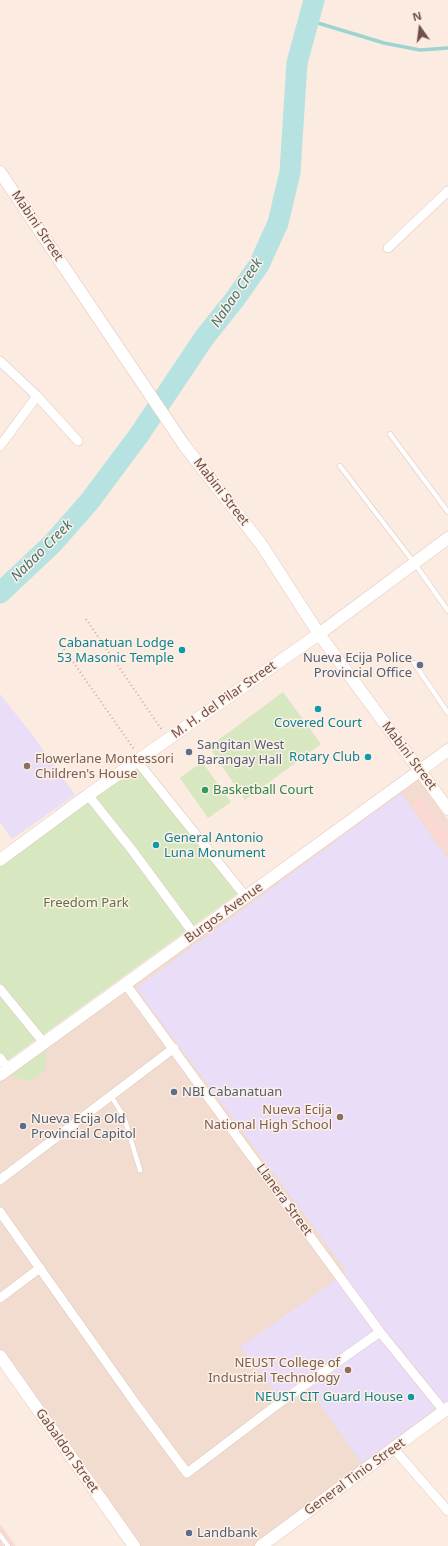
<!DOCTYPE html>
<style>
body{margin:0}
#map{position:relative;width:448px;height:1546px;overflow:hidden;background:#fbebe0;font-family:"Noto Sans",sans-serif}
canvas{display:block}
.north{position:absolute;left:400px;top:8px;width:40px;height:40px;-webkit-text-stroke:3px #fef0e6;paint-order:stroke;rotate:346deg;font-size:11px;font-weight:700;line-height:16px;text-align:center;color:#704f49}
.north::after{content:'';display:block;margin:auto;width:14px;height:18px;background:#704f49;clip-path:polygon(50% 0,100% 100%,50% 72%,0 100%)}
</style>
<div id="map">
<canvas width="448" height="1546"></canvas>
<div class="north">N</div>
</div>
<script>
const g = document.querySelector('canvas').getContext('2d');
g.lineJoin = 'round';
function fillPath(path, color) { g.fillStyle = color; g.fill(path, 'evenodd'); }
function strokePath(path, color, width, dash) { g.strokeStyle = color; g.lineWidth = width; g.lineCap = dash ? 'butt' : 'round'; g.setLineDash(dash || []); g.stroke(path); }
function drawText(font, color, halo, rows, align = 'center') {
  g.font = font + ' "Noto Sans",sans-serif'; g.lineWidth = 3; g.setLineDash([]); g.textBaseline = 'middle'; g.strokeStyle = halo; g.fillStyle = color; for (const [text, x, y, turn = 0] of rows) {
    g.save(); g.translate(x, y); g.rotate((+turn || 0) * Math.PI / 180); g.textAlign = isNaN(turn) ? turn : align; if (halo) g.strokeText(text, 0, 0); g.fillText(text, 0, 0); g.restore();
  }
}
const residential = new Path2D(`
 M417,777L448,820V1403L258,1546H133L0,1360V1079Z`);
const commercial = new Path2D(`
 M421,797L448,834V855L411,804Z
 M0,1524L16,1546H0Z`);
const education = new Path2D(`
 M0,694L34,737L75,795L12,839L0,822Z
 M401,793L448,859V1408L366,1469L306,1385L282,1401L240,1347L347,1272L136,988Z`);
const green = new Path2D(`
 M283,692L321,744L245,800L209,747Z
 M202,762L231,802L208,818L180,778Z
 M137,765L237,894L0,1066V865Z
 M46,1050L45,1070L29,1081L10,1076Z`);
const stream = new Path2D(`
 M308,20L384,43L420,50L448,48`);
const river = new Path2D(`
 M0,593L53,543L89,502L139,435L204,338L235,299L259,265L278,223L290,172L297,63L314,0`);
const path = new Path2D(`
 M86,619L162,730
 M64,649L134,749`);
const lane = new Path2D(`
 M390,434L448,512
 M340,466L415,564L448,611
 M414,663L448,713
 M111,1096L124,1117L140,1170
 M0,1535L8,1546`);
const street = new Path2D(`
 M388,248L448,191
 M0,361L37,396L78,441
 M0,446L37,396
 M137,761L246,897
 M88,795L132,850L194,934
 M127,986L380,1332L444,1411
 M0,989L44,1043
 M0,1058L8,1069
 M0,1180L174,1048
 M0,1212L138,1407L187,1473L282,1401L380,1332
 M0,1298L40,1268
 M394,1449L448,1511`);
const secondary = new Path2D(`
 M0,172L184,445L261,544L319,634L448,809
 M0,860L88,795L319,634L448,538
 M0,1075L448,750
 M0,1356L134,1546
 M261,1546L448,1408`);
const markers = [
 [182,650,4,"#0f9aa8"],
 [420,665,4,"#5c6f8a"],
 [318,709,4,"#0f9aa8"],
 [189,752,4,"#5c6f8a"],
 [368,757,4,"#0f9aa8"],
 [27,766,4,"#8d6e63"],
 [205,790,4,"#2e9e5b"],
 [156,845,4,"#0f9aa8"],
 [174,1092,4,"#5c6f8a"],
 [340,1117,4,"#8d6e63"],
 [23,1126,4,"#5c6f8a"],
 [348,1370,4,"#8d6e63"],
 [411,1397,4,"#0f9aa8"],
 [189,1533,4,"#5c6f8a"]
];
const streetNames = [
 ["Mabini Street",37,226,56],
 ["Mabini Street",221,492,52],
 ["M. H. del Pilar Street",224,700,-35],
 ["Mabini Street",409,756,53],
 ["Burgos Avenue",224,913,-36],
 ["Llanera Street",284,1200,54],
 ["Gabaldon Street",67,1451,55],
 ["General Tinio Street",355,1477,-36]
];
const cultureNames = [
 ["Cabanatuan Lodge",174,643],
 ["53 Masonic Temple",174,658],
 ["Covered Court",318,723,"center"],
 ["Rotary Club",360,757],
 ["General Antonio",164,838,"left"],
 ["Luna Monument",164,853,"left"],
 ["NEUST CIT Guard House",403,1397]
];
const serviceNames = [
 ["Nueva Ecija Police",412,658,"right"],
 ["Provincial Office",412,673,"right"],
 ["Sangitan West",197,745],
 ["Barangay Hall",197,760],
 ["NBI Cabanatuan",182,1092],
 ["Nueva Ecija Old",31,1119],
 ["Provincial Capitol",31,1134],
 ["Landbank",197,1533]
];
const educationNames = [
 ["Flowerlane Montessori",35,759,"left"],
 ["Children's House",35,774,"left"],
 ["Nueva Ecija",332,1110],
 ["National High School",332,1125],
 ["NEUST College of",340,1363],
 ["Industrial Technology",340,1378]
];
const leisureNames = [
 ["Basketball Court",213,790]
];
const parkNames = [
 ["Freedom Park",86,903]
];
const waterNames = [
 ["Nabao Creek",237,293,-56],
 ["Nabao Creek",42,551,-45]
];
fillPath(residential, '#f2dccf');
fillPath(commercial, '#fbd8d4');
fillPath(education, '#e9ddf7');
fillPath(green, '#d7e7c0');
strokePath(stream, '#9dd4d2', 3.5);
strokePath(river, '#b6e3e1', 21);
strokePath(lane, '#e0c8c0', 5.5);
strokePath(street, '#e0c8c0', 10);
strokePath(secondary, '#e5c8bd', 13);
strokePath(path, '#d3a89d', 2, [1, 3]);
strokePath(lane, '#fff', 4.5);
strokePath(street, '#fff', 9);
strokePath(secondary, '#fff', 12);
for (const [x, y, r, color] of markers) { const dot = new Path2D(); dot.arc(x, y, r, 0, 2 * Math.PI); g.fillStyle = color; g.fill(dot); strokePath(dot, '#fef0e6', 1.5); }
drawText('13px', '#704f49', '#fef0e6', streetNames);
drawText('13px', '#0d838f', '#fef0e6', cultureNames, 'right');
drawText('13px', '#4e5e75', '#fef0e6', serviceNames, 'left');
drawText('13px', '#785e54', '#fef0e6', educationNames, 'right');
drawText('13px', '#27864d', '#fef0e6', leisureNames, 'left');
drawText('13px', '#5b7642', '#fef0e6', parkNames);
drawText('italic 14px', '#3e7675', '#fef0e6', waterNames);
</script>
